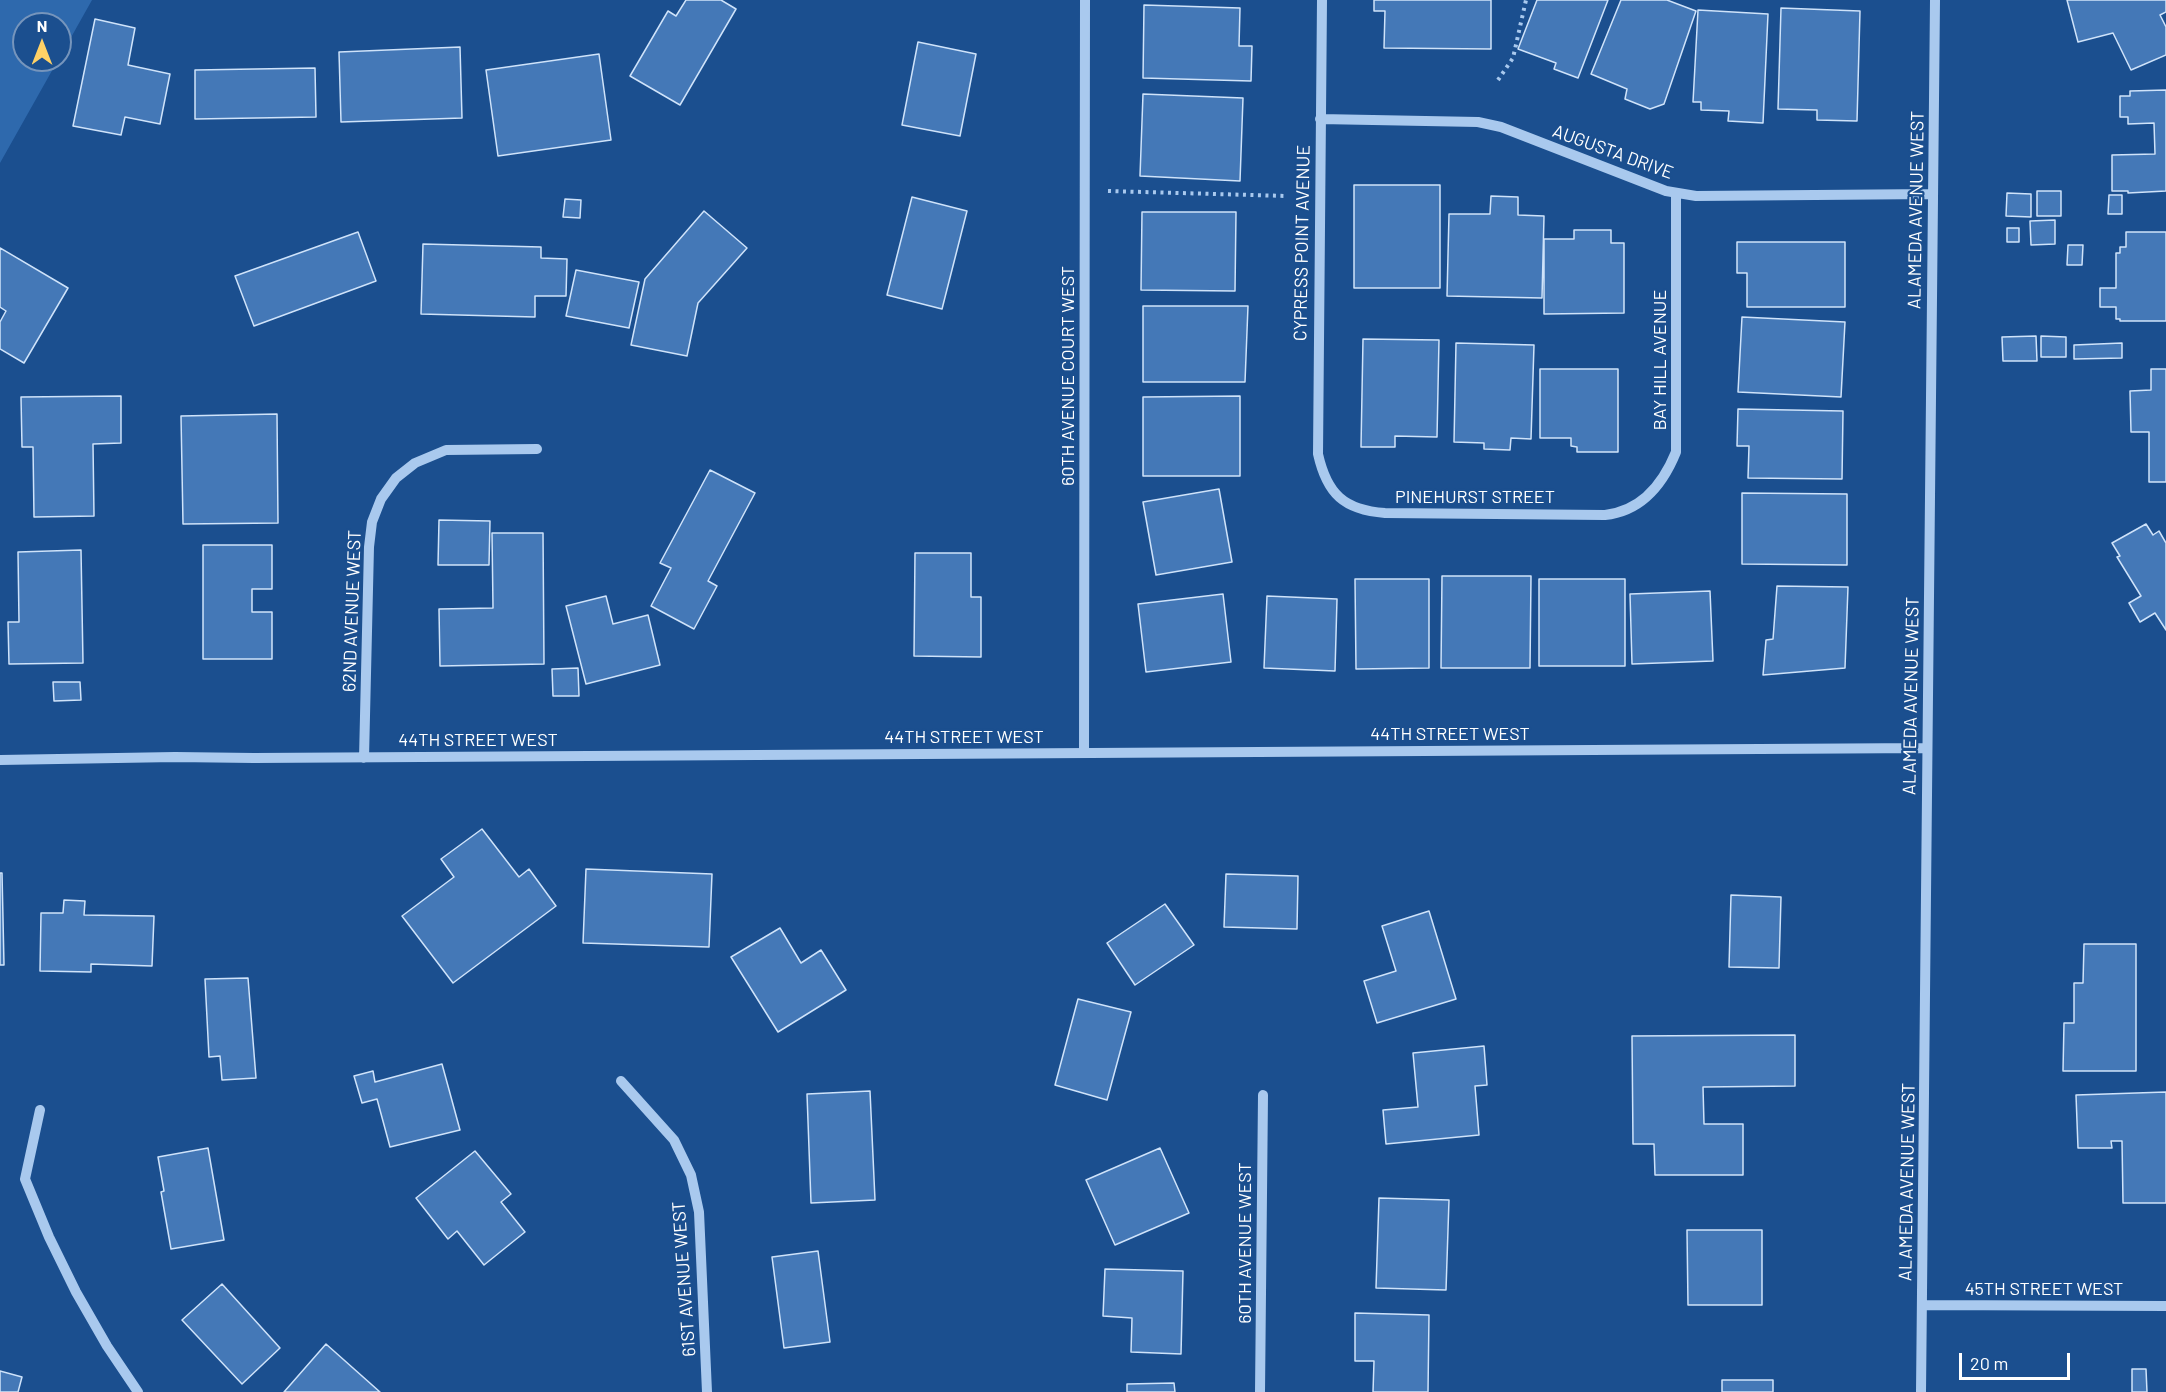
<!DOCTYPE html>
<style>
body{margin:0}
#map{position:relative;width:2166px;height:1392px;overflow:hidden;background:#1b4f8f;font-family:Barlow,sans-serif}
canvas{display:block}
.north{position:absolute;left:12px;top:12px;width:60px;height:60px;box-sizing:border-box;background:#1b4f8f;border:2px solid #7695bc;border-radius:50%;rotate:0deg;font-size:16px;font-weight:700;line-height:24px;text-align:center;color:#fff}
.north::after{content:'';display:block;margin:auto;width:21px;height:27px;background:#ffd166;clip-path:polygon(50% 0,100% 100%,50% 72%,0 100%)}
.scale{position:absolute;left:1959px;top:1353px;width:111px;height:27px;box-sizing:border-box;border:3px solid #fff;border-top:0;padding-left:8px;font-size:18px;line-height:21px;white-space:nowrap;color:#fff;-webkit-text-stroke:4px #1b4f8f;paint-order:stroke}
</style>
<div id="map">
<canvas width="2166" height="1392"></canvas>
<div class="north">N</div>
<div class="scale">20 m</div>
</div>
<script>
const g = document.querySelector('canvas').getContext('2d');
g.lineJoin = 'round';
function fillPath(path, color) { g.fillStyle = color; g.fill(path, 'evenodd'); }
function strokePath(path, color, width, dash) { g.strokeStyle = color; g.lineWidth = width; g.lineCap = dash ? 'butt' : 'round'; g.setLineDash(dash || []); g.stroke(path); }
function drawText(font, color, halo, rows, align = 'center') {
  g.font = font + ' Barlow,sans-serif'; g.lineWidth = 4.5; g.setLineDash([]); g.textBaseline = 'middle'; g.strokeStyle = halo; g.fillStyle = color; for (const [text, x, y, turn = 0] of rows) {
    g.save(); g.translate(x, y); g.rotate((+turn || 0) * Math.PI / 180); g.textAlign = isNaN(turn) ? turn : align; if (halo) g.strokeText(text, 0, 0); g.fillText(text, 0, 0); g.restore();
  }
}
const green = new Path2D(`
 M0,0H92L60,57V24H24V60H58L0,163Z`);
const building = new Path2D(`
 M686,0H721L736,9L680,105L630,76L668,11L676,16Z
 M1374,0H1491V49L1384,48L1385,11H1374Z
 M1537,0H1608L1578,78L1554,69L1556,63L1518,49Z
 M1621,0H1667L1696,11L1664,104L1650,109L1625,99L1627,89L1591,74Z
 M2067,0H2166V12L2160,15L2166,27V55L2131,70L2113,33L2078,42Z
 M1144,5L1240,8L1239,46H1252L1251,81L1143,78Z
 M1781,8L1860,11L1857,121L1817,120V110L1778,109Z
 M1698,10L1768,14L1763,123L1728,121L1729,111L1701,110V102H1693Z
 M95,19L135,28L128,65L170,74L160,124L125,117L121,135L73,126Z
 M918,42L976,54L960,136L902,125Z
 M460,47L462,118L341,122L339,52Z
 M599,54L611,140L498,156L486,70Z
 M315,68L316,117L195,119V70Z
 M2166,90V191L2128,193V191H2112V155L2155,154L2154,123L2128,124V117H2120V96H2130V91Z
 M1143,94L1243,98L1240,181L1140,176Z
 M1354,185H1440V288H1354Z
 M2037,191H2061V216H2037Z
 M2007,193L2031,194V217L2006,216Z
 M2109,195H2122V214H2108Z
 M1491,196L1518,197V215L1544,216L1542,298L1447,296L1449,214H1490Z
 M912,197L967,211L942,309L887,295Z
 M565,199L581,200L580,218L563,217Z
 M704,211L747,248L698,303L687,356L631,345L645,279Z
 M1142,212H1236L1235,291L1141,290Z
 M2055,220V244L2031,245L2030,221Z
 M2007,228H2019V242H2007Z
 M1574,230H1611V243H1624V313L1544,314V239H1574Z
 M358,232L376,281L254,326L235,276Z
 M2126,232H2166V321H2120V319H2116V307H2100V288H2116V253H2120V247H2126Z
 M1737,242H1845V307H1747V273H1737Z
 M423,244L541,247V258L567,259L566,296H535V317L421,314Z
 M2068,245H2083L2082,265H2067Z
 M0,248L68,288L24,363L0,349V322L6,311L0,307Z
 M576,270L639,282L629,328L566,316Z
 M1143,306H1248L1245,382H1143Z
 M1742,317L1845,322L1841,397L1738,392Z
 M2036,336L2037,361H2003L2002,337Z
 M2041,336L2066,337V357H2041Z
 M1363,339L1439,340L1437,437L1395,436V447H1361Z
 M1456,343L1534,345L1531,439L1511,438L1510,450L1484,449V443L1454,442Z
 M2122,343V358L2074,359V345Z
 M1540,369H1618V452H1577V447L1571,446V438H1540Z
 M2151,369H2166V482H2149V432H2131L2130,391L2151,390Z
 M121,396V443L93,444L94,516L34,517L33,447H22L21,397Z
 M1240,396V476H1143V397Z
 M1738,409L1843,411L1842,479L1748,478L1749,446H1737Z
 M277,414L278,523L183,524L181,416Z
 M710,470L755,493L708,581L717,586L694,629L651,606L671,568L660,563Z
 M1219,489L1232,562L1156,575L1143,502Z
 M1742,493L1847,494V565L1742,564Z
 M439,520L490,521L489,565H438Z
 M2146,524L2153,535L2159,531L2166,543V630L2155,613L2140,622L2129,603L2141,596L2117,557L2120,556L2112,543Z
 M492,533H543L544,664L440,666L439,609L493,608Z
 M203,545H272V589H252V612H272V659H203Z
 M81,550L83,663L9,664L8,622H19L18,552Z
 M915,553H971V597H981V657L914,656Z
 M1442,576H1531L1530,668H1441Z
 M1355,579H1429V668L1356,669Z
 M1539,579H1625V666H1539Z
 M1777,586L1848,587L1845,668L1763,675L1766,640L1773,639Z
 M1710,591L1713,661L1632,664L1630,594Z
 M1223,594L1231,662L1146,672L1138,604Z
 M606,596L613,624L648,615L660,665L586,684L566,606Z
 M1267,596L1337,599L1335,671L1264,668Z
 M578,668L579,696H553L552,669Z
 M53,682H80L81,700L54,701Z
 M482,829L519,877L529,869L556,906L453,983L402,916L454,877L441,859Z
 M586,869L712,874L709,947L583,943Z
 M0,873H2L4,965H0Z
 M1226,874L1298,876L1297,929L1224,927Z
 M1731,895L1781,897L1779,968L1729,967Z
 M64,900L85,901L84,915L154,916L152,966L91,964V972L40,971L41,913H63Z
 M1165,904L1194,945L1135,985L1107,943Z
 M1429,911L1456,999L1377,1023L1364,981L1396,971L1382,926Z
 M780,928L801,963L821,950L846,990L778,1032L731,957Z
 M2084,944H2136V1071H2063L2064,1023H2074V983H2083Z
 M248,978L256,1078L222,1080L220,1056L209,1057L205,979Z
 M1078,999L1131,1012L1107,1100L1055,1085Z
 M1795,1035V1086L1703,1087L1704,1124H1743V1175H1655L1654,1144H1633L1632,1036Z
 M1484,1046L1487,1085L1475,1086L1479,1135L1386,1144L1383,1110L1418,1107L1413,1053Z
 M442,1064L460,1130L390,1147L377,1099L362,1103L354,1076L373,1071L375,1082Z
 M870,1091L875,1200L811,1203L807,1094Z
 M2166,1092V1203H2123L2122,1141H2111L2112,1148H2078L2076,1095Z
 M208,1148L224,1240L171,1249L161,1192L164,1191L158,1157Z
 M1160,1148L1189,1213L1115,1245L1086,1180Z
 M475,1151L511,1194L501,1202L525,1232L484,1265L457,1231L448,1239L416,1198Z
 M1379,1198L1449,1200L1446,1290L1376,1288Z
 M1687,1230H1762V1305H1688Z
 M818,1251L830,1342L784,1348L772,1257Z
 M1105,1269L1183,1271L1181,1354L1131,1352L1132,1318L1103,1316Z
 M222,1284L280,1348L242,1384L182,1320Z
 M1355,1313L1429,1315L1428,1392H1373L1374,1361H1355Z
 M326,1344L380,1392H284Z
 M2132,1369H2146L2147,1392H2132Z
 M0,1371L22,1377L18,1392H0Z
 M1722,1380H1773V1392H1722Z
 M1174,1383L1175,1392H1127V1384Z`);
const path = new Path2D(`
 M1498,80L1513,58L1526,0
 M1108,191L1287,196`);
const minor = new Path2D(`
 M1322,0L1318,454C1327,494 1344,510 1385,513L1605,515C1642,511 1663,484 1676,452V193
 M1320,119L1478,122L1501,127L1666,191L1696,196L1933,194
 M1084,753L1085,0
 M364,758L369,547L372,522L381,499L396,478L415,463L446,450L537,449
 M0,760L175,757L254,758L1927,748
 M621,1081L674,1140L691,1175L699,1212L707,1392
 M40,1110L25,1179L49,1237L76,1292L107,1346L138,1392
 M1922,1305L2166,1306
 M1260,1392L1263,1095
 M1921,1392L1935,0`);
const streetNames = [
 ["AUGUSTA DRIVE",1613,152,20],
 ["ALAMEDA AVENUE WEST",1916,210,-89],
 ["CYPRESS POINT AVENUE",1302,243,-89],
 ["BAY HILL AVENUE",1660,360,-90],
 ["60TH AVENUE COURT WEST",1068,376,-90],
 ["PINEHURST STREET",1475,497],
 ["62ND AVENUE WEST",352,611,-88],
 ["ALAMEDA AVENUE WEST",1911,696,-89],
 ["44TH STREET WEST",1450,734],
 ["44TH STREET WEST",964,737],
 ["44TH STREET WEST",478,740],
 ["ALAMEDA AVENUE WEST",1907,1182,-89],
 ["60TH AVENUE WEST",1245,1243,-90],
 ["61ST AVENUE WEST",684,1279,-94],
 ["45TH STREET WEST",2044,1289]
];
fillPath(green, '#2e69ad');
fillPath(building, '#4478b7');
strokePath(building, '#cfe3fa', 1.5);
strokePath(path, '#a9c9ee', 4, [3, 4.5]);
strokePath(minor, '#a9c9ee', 10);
drawText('18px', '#fff', '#1b4f8f', streetNames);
</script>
